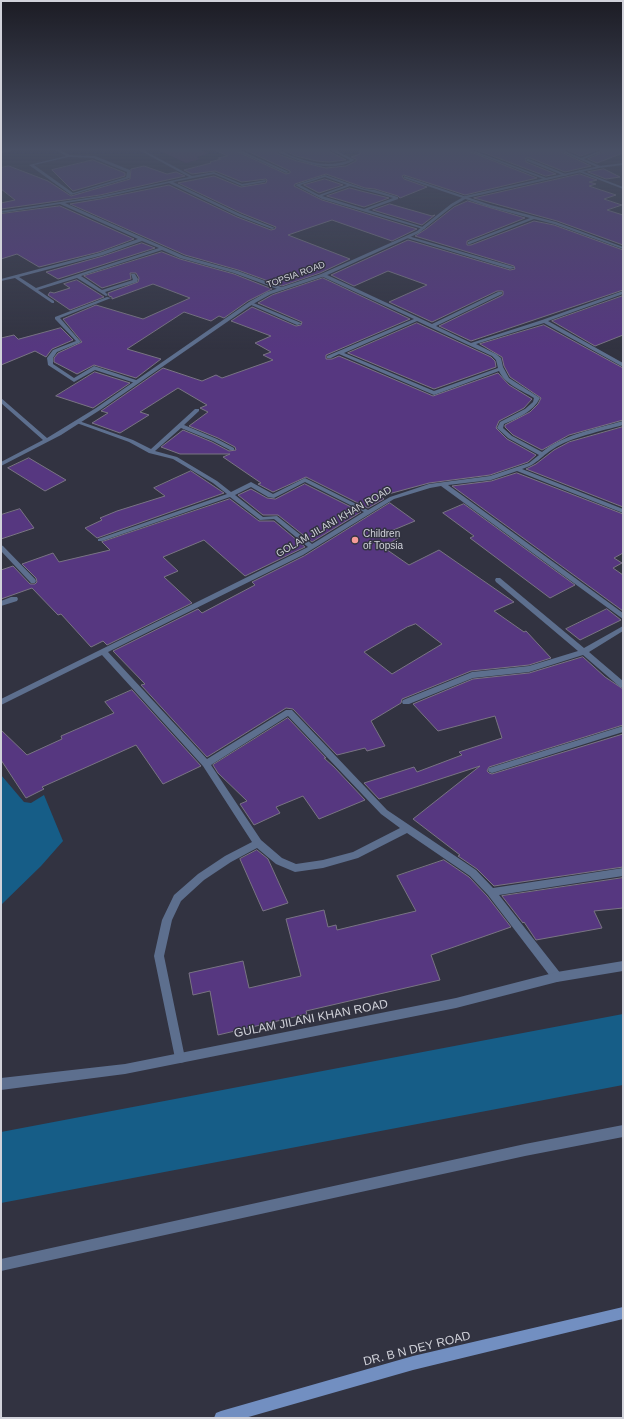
<!DOCTYPE html>
<style>
body{margin:0}
#map{position:relative;width:624px;height:1419px;overflow:hidden;background:#323341;font-family:Helvetica,sans-serif}
canvas{display:block}
.frame{position:absolute;inset:0;border:2px solid #d1d2da;pointer-events:none}
</style>
<div id="map">
<canvas width="624" height="1419"></canvas>
<div class="frame"></div>
</div>
<script>
const g = document.querySelector('canvas').getContext('2d');
g.lineJoin = 'round';
function fillPath(path, color) { g.fillStyle = color; g.fill(path, 'evenodd'); }
function strokePath(path, color, width, dash) { g.strokeStyle = color; g.lineWidth = width; g.lineCap = dash ? 'butt' : 'round'; g.setLineDash(dash || []); g.stroke(path); }
function drawText(font, color, halo, rows, align = 'center') {
  g.font = font + ' Helvetica,sans-serif'; g.lineWidth = 3; g.setLineDash([]); g.textBaseline = 'middle'; g.strokeStyle = halo; g.fillStyle = color; for (const [text, x, y, turn = 0] of rows) {
    g.save(); g.translate(x, y); g.rotate((+turn || 0) * Math.PI / 180); g.textAlign = isNaN(turn) ? turn : align; if (halo) g.strokeText(text, 0, 0); g.fillText(text, 0, 0); g.restore();
  }
}
const green = new Path2D(`
 M158,150H201L208,154L197,157L200,159L186,163Z`);
const water = new Path2D(`
 M1,775L24,802L31,803L44,795L63,841L41,866L1,905Z
 M623,1014V1085L1,1203V1132Z`);
const building = new Path2D(`
 M215,150H234L286,174L290,173V171L245,150H276L278,154L297,161L326,168L346,166L356,161V159L351,157L360,154V150H466L537,178L465,195L404,175L402,176L404,179L427,187L400,198L398,196L375,189L365,188L326,174L295,184L294,186L322,200L417,229L392,241L332,220L288,235L350,259L320,273L282,286L238,270L185,255L70,204L100,199L169,185L237,217L271,230L275,229L276,227L241,213L178,183L214,176L241,187L266,183L267,180L266,179L242,182L215,171L192,174L184,170L211,163L210,162L221,159L218,158L227,156Z
 M284,150H327L346,160L329,162L316,161L296,156Z
 M477,150H557L591,166L565,172L530,158H526V162L556,174L546,176Z
 M568,150H597L581,156Z
 M608,150H623V153L597,163L588,159Z
 M93,160L125,173V176L73,191L52,170Z
 M9,166L48,181L71,196L130,179L131,169L144,166L167,174L176,172L185,176L100,195L1,209V203L15,200L1,189V168Z
 M604,169L620,177L606,179L588,172Z
 M580,174L597,180L589,182L596,184L589,186L616,195L604,199L622,205L607,210L623,215V245L557,221L474,198Z
 M325,179L343,185L319,193L304,185Z
 M350,188L361,191L389,198L364,207L327,196Z
 M468,201L525,218L467,241V245H471L534,221L554,225L623,250V290L471,341L439,326L503,295V291H497L432,322L389,302L427,285L388,271L354,286L331,275L408,240L510,270L515,269L514,266L415,236L426,229L454,207Z
 M390,204L432,216L435,215L422,225L373,210Z
 M60,206L134,239L99,252L39,267L17,254L1,259V214Z
 M142,243L155,248L58,279L46,272L103,256Z
 M162,252L180,259L234,274L272,289L248,301L224,318L219,316L211,321L184,312L127,349L161,359L136,378L94,365L77,374L54,362V358L58,353L82,342L63,319L96,305L143,319L190,298L153,284L112,299V297L109,296L108,293L138,282L139,278L136,273H130L131,279L102,288L84,276Z
 M323,278L410,319L326,355V359H332L339,356L433,396L498,373L509,385L532,399L524,408L499,421L496,428L507,439L536,455L528,462L490,475L429,483L381,496L384,499L368,508L306,477L273,492L258,484L261,483L223,457L230,454H180L161,447L183,430L212,442L229,451L236,450L235,447L218,438L189,426L208,412L200,408L207,405L178,388L140,412L149,415L120,433L92,423L108,413L101,411L163,368L202,381L216,375L222,378L273,360L263,355L271,352L255,343L271,336L231,321L252,307L296,326L301,325L302,322L258,303L272,295Z
 M77,280L104,297L70,310L48,295L50,292L54,293L70,288L64,284Z
 M623,296V335L595,346L552,321Z
 M417,323L491,357L495,361L496,367L434,389L348,353Z
 M544,325L623,368V420L569,435L542,450L513,435L505,427V425L530,412L538,404L541,398L510,377L504,366L502,357L480,344Z
 M61,328L73,340L52,349L46,357L35,351L1,365V338L14,335L18,339Z
 M95,372L130,383L93,408L56,396Z
 M623,427V507L526,469L536,464L554,450L569,442Z
 M29,458L66,480L45,491L8,468Z
 M191,471L224,493L97,538L85,528L102,520L100,518L117,511L165,496L154,488Z
 M517,473L623,514V553L614,558L622,563L613,568L623,575V611L452,486L491,481Z
 M305,484L361,512L312,542L278,515H263L238,495L251,489L267,498L275,499Z
 M230,499L259,521H274L305,547L245,576L204,540L163,557L178,571L164,577L192,603L107,645L103,641L91,647L61,614L58,615L32,588L1,599V570L13,566L30,584H35L37,582L36,578L22,564L53,553L59,562L110,550L102,542Z
 M390,503L415,521L391,531L400,537L383,547L409,565L439,550L514,602L494,611L524,632L526,631L551,658L529,665L471,671L402,699L401,703L371,721L385,746L367,751L365,748L337,755L293,709L286,708L207,757L141,685L145,684L113,651L198,609L202,613L255,585L252,582L304,556ZM416,624L442,644L392,674L364,652L407,627Z
 M464,504L575,585L550,598L470,538L474,536L443,513Z
 M20,509L34,528L1,539V515Z
 M607,609L621,620L580,640L566,629Z
 M583,657L605,677L623,689V725L489,767L487,771L489,773L492,774L623,734V867L494,886L477,869L458,856L460,855L413,819L480,766L379,799L364,783L414,767L417,772L462,755L459,752L502,738L495,716L438,731L413,704L473,679L529,673Z
 M132,690L201,766L163,784L136,745L42,787L44,789L26,798L1,760V730L27,755L62,739L61,736L114,713L105,702Z
 M288,718L326,758H324L334,767L365,800L319,819L303,796L276,807L280,813L254,825L240,804L247,801L218,773L213,765Z
 M257,850L268,859L288,903L263,911L240,859Z
 M444,860L469,877L487,896L511,927L431,955L440,980L306,1011L307,1014L218,1035L210,991L193,995L189,973L243,961L249,988L301,976L286,919L324,910L328,927L336,925L337,930L416,911L397,876Z
 M623,878V908L594,911L602,928L536,940L524,922L523,923L502,896Z`);
const service = new Path2D(`
 M56,150H60L70,155L95,156L130,170V178L71,195L29,165L66,156ZM69,157L93,158L127,172L126,177L73,193L34,165Z
 M277,150H281C285,153 290,155 295,157C314,164 331,167 350,160L330,150H335L355,160C330,174 303,162 279,153Z
 M527,159H529L568,175L565,176L527,161Z
 M325,175L365,189L375,190L398,197V199L368,210L426,228L423,229L322,199L295,185ZM325,177L347,185L319,195L300,185ZM350,186C365,191 379,193 393,198L364,209L322,196Z
 M623,1125V1137L525,1156L1,1271V1259L525,1144Z`);
const minor = new Path2D(`
 M12,150L11,151L1,153V151Z
 M139,150H143L192,176L214,172L242,184L266,180L265,182L242,186L214,174L173,182L240,214L275,228L272,229L238,216L169,183L100,198L65,203L184,256L238,271L284,288V290H280L234,273L180,258L162,250L81,276L102,290L133,280L131,274H135L138,279L137,282L105,292L108,295L106,296L77,278L38,290L54,301V303H52L15,278L1,281V279L99,253L138,239L60,204L1,213V211L100,196L189,177ZM142,241L159,248L36,288L19,277L103,255Z
 M235,150H240L289,172L286,173Z
 M467,150H472L549,179L546,180Z
 M563,150L581,158L602,150H607L584,159L600,166L599,168L558,150Z
 M579,170L623,187V189L579,172Z
 M404,176L491,205L556,222L623,247V249L554,224L534,219L470,244H468V242L530,218L489,207L404,178Z
 M408,236L514,267V268L510,269L407,238Z
 M321,274H325L432,324L498,292H502V294L436,326L471,343L542,320L623,291V294L548,321L623,363V367L544,323L476,344L496,354L501,358L503,367L509,378L540,398C533,412 518,418 504,424L503,428L512,436L542,452C562,435 598,428 623,421V425C602,431 571,437 553,449C540,457 538,464 522,469L623,509V513L517,471L491,480L448,485L623,613V619L441,486L430,488L394,499L303,555L108,652L207,759L286,710H292L387,810L476,870L493,888L623,868V876L499,895L561,974L562,977L561,980L557,982L553,980L488,895L470,876L407,833L358,858L323,868L295,872L276,864L257,848L231,862L204,880L181,901L172,920L164,956L185,1058L184,1062L180,1063L176,1062L175,1058L154,956L162,920L174,895L198,874L225,856L252,842L203,766L102,655L1,705V699L308,547L274,519L260,520L230,497L102,541H98V539L227,494L213,483L173,459L149,453L129,442L74,422L79,421L133,440L151,449L195,409H199V411L184,425L217,439L234,448V450H230L213,441L181,428L155,451L177,457L217,481L231,492L251,482L273,494L305,478L368,510L390,497L429,484L490,476L529,463L539,455L508,438L497,428L500,422L525,409L533,402L534,398C522,390 505,385 499,371L434,395L339,354L331,358H327V356L414,319L321,276ZM417,321L492,356L496,360L498,368L434,391L344,353ZM305,482L364,512L312,544L277,516L263,517L235,495L251,487L268,497L274,498ZM288,716L381,814L400,828L353,852L323,860L296,864L282,858L261,840L211,765Z
 M107,297L111,298L60,318L81,342L57,352L53,358V364L74,378L94,366L139,381V383H135L95,370L74,382L48,365L47,358L53,350L76,341L55,319V317Z
 M251,302L301,323V324L297,325L249,304V303Z
 M1,545L3,546L35,579L36,581L35,583H31L1,551Z
 M496,578H500L584,648L623,626V631L589,652L623,681V688L620,687L583,655L529,672L473,678L409,704H403L402,702L403,700L472,672L529,666L578,651L496,582L495,580Z
 M11,597H17L18,599L17,601L1,606V601Z
 M623,726V732L492,773L489,772L488,770L489,768Z`);
const tertiary = new Path2D(`
 M623,163V165L599,168L467,198L453,206L419,233L325,276L271,294L253,304L100,410L61,435L1,466V462L43,440L1,403V398L47,438L96,408L249,302L267,292L321,274L417,231L451,204L465,196L599,166Z
 M623,961V971L557,982L456,1008L125,1074L1,1090V1078L125,1064L456,998L557,972Z`);
const secondary = new Path2D(`
 M623,1307V1319L413,1370L245,1418H214L216,1413L221,1411L413,1356Z`);
const markers = [
 [355,540,4,"#f59b98"]
];
const farStreetnames = [
 ["TOPSIA ROAD",296,275,-20]
];
const streetNames = [
 ["GOLAM JILANI KHAN ROAD",334,522,-30]
];
const poiNames = [
 ["Children",363,534],
 ["of Topsia",363,546]
];
const nearStreetnames = [
 ["GULAM JILANI KHAN ROAD",311,1019,-11],
 ["DR. B N DEY ROAD",417,1349,-14]
];
fillPath(green, '#5c2b65');
fillPath(water, '#165d87');
fillPath(building, '#563780');
strokePath(building, '#797483', 1);
fillPath(service, '#5d6f8e');
fillPath(minor, '#5d6f8e');
fillPath(tertiary, '#5d6f8e');
fillPath(secondary, '#728fc1');
const sky = g.createLinearGradient(0, 0, 0, 349);
sky.addColorStop(0, '#1c1c24');
sky.addColorStop(0.43, '#495065');
sky.addColorStop(1, '#49506500');
g.fillStyle = sky;
g.fillRect(0, 0, 624, 349);
for (const [x, y, r, color] of markers) { const dot = new Path2D(); dot.arc(x, y, r, 0, 2 * Math.PI); g.fillStyle = color; g.fill(dot); strokePath(dot, '#323341', 1.5); }
drawText('9px', '#d1d2da', '#323341', farStreetnames);
drawText('10px', '#d1d2da', '#323341', streetNames);
drawText('10px', '#d1d2da', '#323341', poiNames, 'left');
drawText('12px', '#d1d2da', '#323341', nearStreetnames);
</script>
